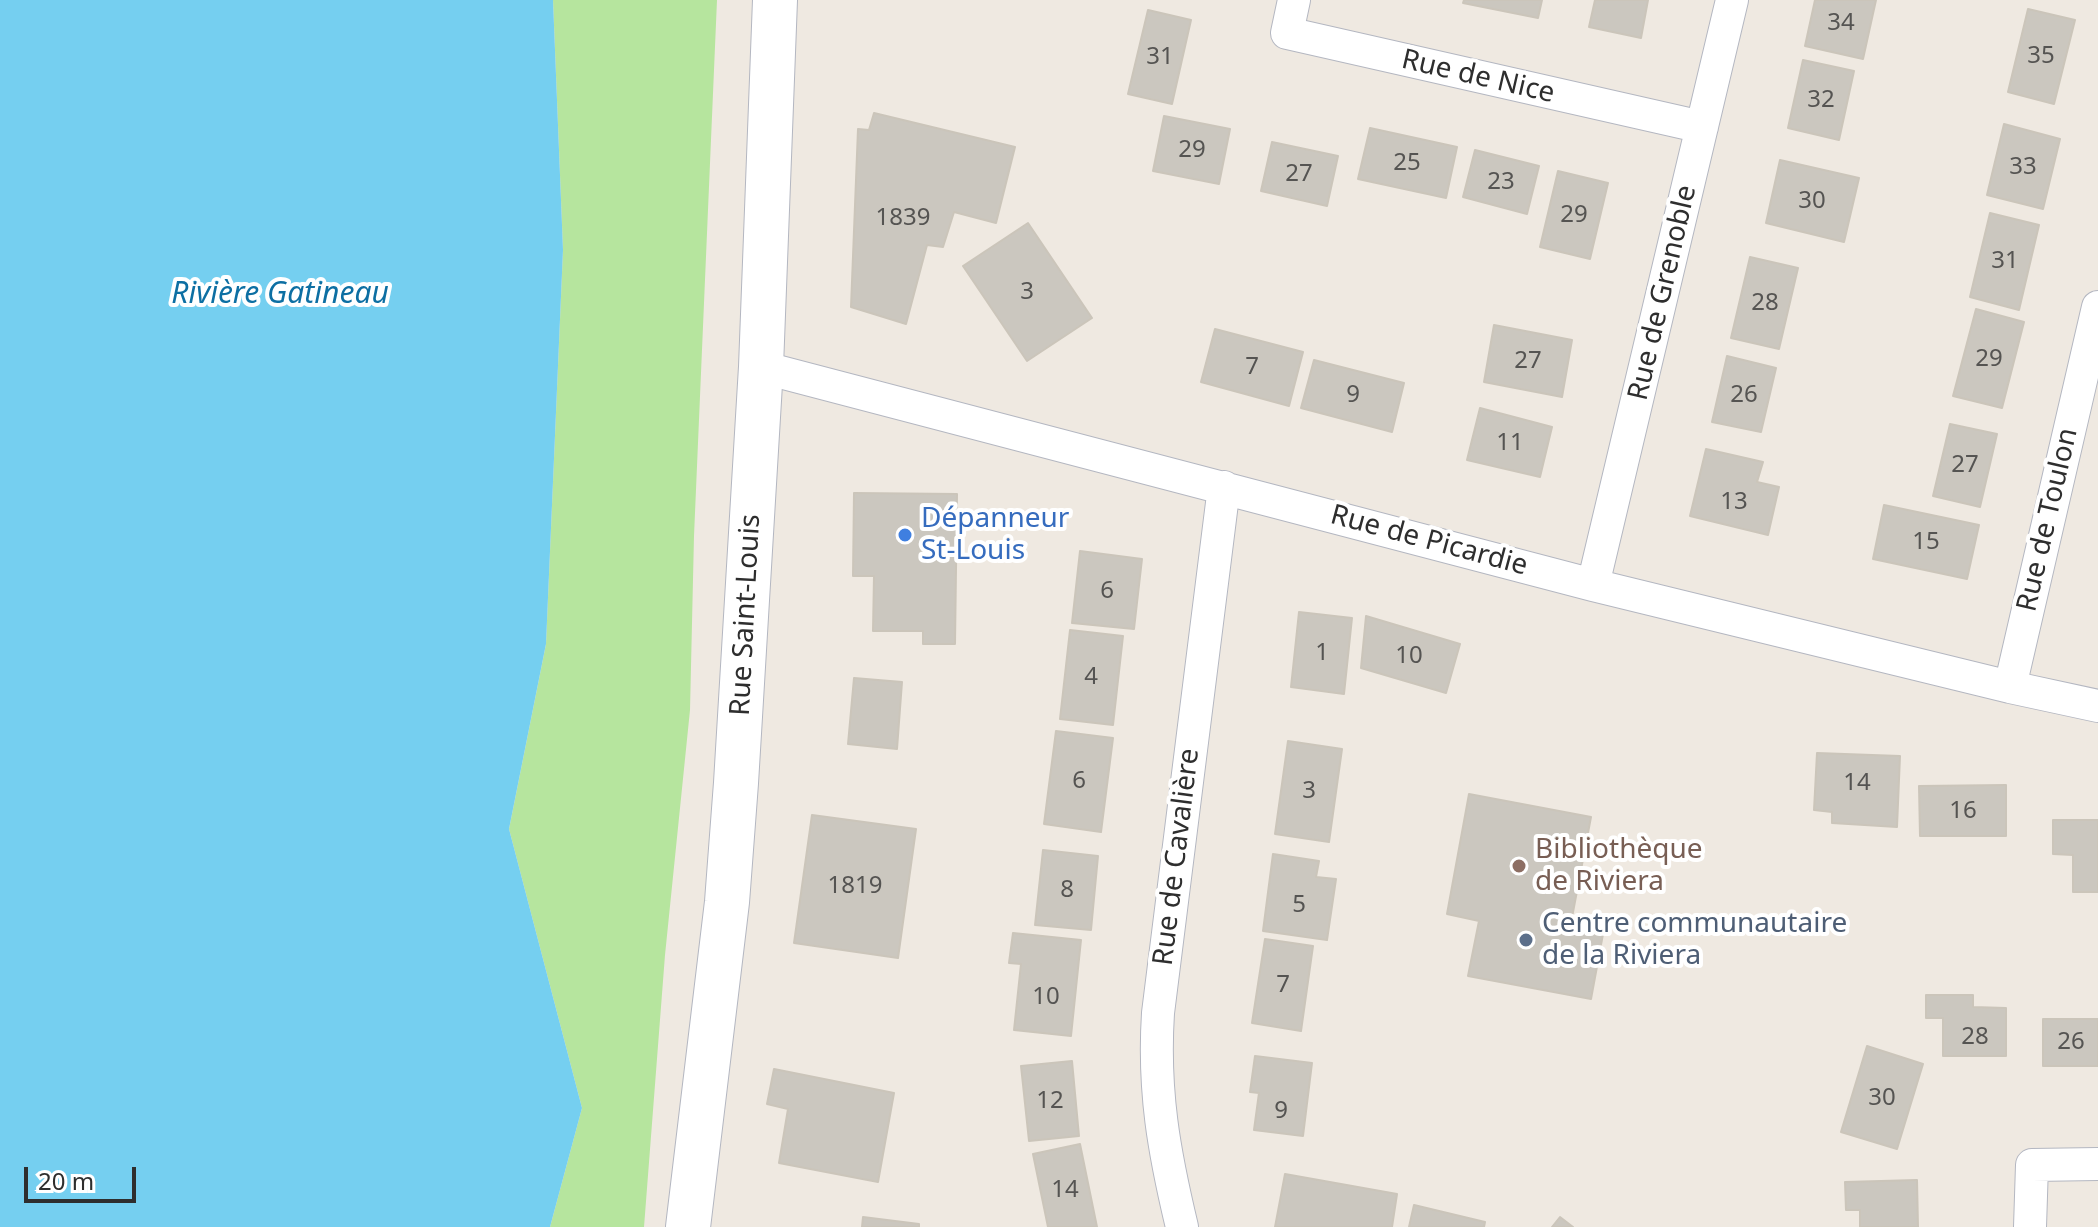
<!DOCTYPE html>
<meta charset="utf-8">
<style>
body{margin:0}
#map{position:relative;width:2098px;height:1227px;overflow:hidden;background:#efe9e1;font-family:"Noto Sans",sans-serif}
canvas{display:block}
.scale{position:absolute;left:24px;top:1167px;width:112px;height:36px;box-sizing:border-box;border:4px solid #2e2e2e;border-top:0;padding-left:10px;font-size:24px;line-height:28px;white-space:nowrap;color:#2e2e2e;-webkit-text-stroke:6px #fff;paint-order:stroke}
</style>
<div id="map">
<canvas width="2098" height="1227"></canvas>
<div class="scale">20 m</div>
</div>
<script>
const g = document.querySelector('canvas').getContext('2d');
g.lineJoin = 'round';
function fillPath(path, color) { g.fillStyle = color; g.fill(path, 'evenodd'); }
function strokePath(path, color, width, dash) { g.strokeStyle = color; g.lineWidth = width; g.lineCap = dash ? 'butt' : 'round'; g.setLineDash(dash || []); g.stroke(path); }
function drawText(font, color, halo, rows, align = 'center') {
  g.font = font + ' "Noto Sans",sans-serif'; g.lineWidth = 8; g.setLineDash([]); g.textBaseline = 'middle'; g.strokeStyle = halo; g.fillStyle = color; for (const [text, x, y, turn = 0] of rows) {
    g.save(); g.translate(x, y); g.rotate((+turn || 0) * Math.PI / 180); g.textAlign = isNaN(turn) ? turn : align; if (halo) g.strokeText(text, 0, 0); g.fillText(text, 0, 0); g.restore();
  }
}
const green = new Path2D(`
 M553,0H717L694,536L690,710L665,955L644,1227H550L582,1108L509,829L546,644L563,250Z`);
const water = new Path2D(`
 M0,0H553L563,250L546,644L509,829L582,1108L550,1227H0Z`);
const building = new Path2D(`
 M1464,0H1542L1538,18L1463,3Z
 M1595,0H1648L1641,38L1589,27Z
 M1815,0H1876L1863,59L1805,46Z
 M2028,9L2075,20L2054,104L2008,92Z
 M1148,10L1191,20L1172,104L1128,94Z
 M1803,60L1854,71L1839,140L1788,128Z
 M874,113L1015,147L996,223L954,212L943,247L927,245L906,324L851,307L858,129L869,130Z
 M1164,116L1230,129L1219,184L1153,171Z
 M2004,124L2060,139L2043,209L1987,195Z
 M1370,128L1457,147L1446,198L1358,179Z
 M1272,142L1338,156L1327,206L1261,191Z
 M1475,150L1539,166L1527,214L1463,197Z
 M1780,160L1859,178L1844,242L1766,223Z
 M1558,171L1608,183L1590,259L1540,247Z
 M1990,213L2039,225L2019,310L1970,297Z
 M1028,223L1092,318L1027,361L963,266Z
 M1750,257L1798,268L1779,349L1731,338Z
 M1976,309L2024,322L2002,408L1953,396Z
 M1494,325L1572,340L1562,397L1484,382Z
 M1215,329L1303,352L1289,406L1201,382Z
 M1727,356L1776,368L1761,432L1712,422Z
 M1314,360L1404,383L1392,432L1301,408Z
 M1480,408L1552,427L1540,477L1467,460Z
 M1950,424L1997,434L1980,507L1933,496Z
 M1706,449L1763,462L1757,482L1779,487L1768,535L1690,516Z
 M854,493L957,494L955,644H923V631H873L874,576H853Z
 M1884,505L1979,525L1967,579L1873,559Z
 M1080,551L1142,559L1134,629L1072,623Z
 M1299,612L1352,618L1344,694L1291,687Z
 M1366,616L1460,644L1446,693L1361,668Z
 M1070,630L1123,636L1113,725L1060,719Z
 M854,678L902,682L897,749L848,744Z
 M1056,731L1113,738L1101,832L1044,824Z
 M1288,741L1342,749L1329,842L1275,834Z
 M1817,753L1900,756L1897,827L1832,823V812L1814,810Z
 M2006,785V836H1920L1919,786Z
 M1469,794L1591,817L1570,928L1603,934L1591,999L1468,976L1479,921L1447,914Z
 M812,815L916,829L898,958L794,943Z
 M2053,820H2098V892H2073V855L2053,854Z
 M1043,850L1098,856L1091,930L1035,925Z
 M1273,854L1319,861L1316,877L1336,879L1327,940L1263,931Z
 M1013,933L1081,940L1071,1036L1014,1030L1021,964L1009,963Z
 M1265,939L1313,946L1301,1031L1252,1023Z
 M1926,995H1973V1007L2006,1008V1056H1943V1018H1926Z
 M2043,1019H2098V1066H2043Z
 M1867,1046L1923,1064L1897,1149L1841,1132Z
 M1255,1056L1312,1063L1303,1136L1254,1130L1259,1093L1250,1092Z
 M1072,1061L1079,1136L1029,1141L1021,1066Z
 M774,1069L894,1093L878,1182L779,1163L788,1109L767,1104Z
 M1080,1144L1097,1227H1048L1033,1154Z
 M1285,1174L1397,1194L1392,1227H1275Z
 M1917,1180L1918,1227H1860V1210H1846L1845,1182Z
 M1414,1205L1485,1222L1484,1227H1409Z
 M863,1217L919,1224V1227H862Z
 M1560,1217L1573,1227H1552Z`);
const minor = new Path2D(`
 M1294,0L1287,33L1702,127
 M761,367L1593,585L2010,687L2098,706
 M1593,585L1732,0
 M2010,687L2098,307
 M1182,1227C1164,1152 1153,1091 1158,1013L1224,487
 M2030,1227L2032,1165L2098,1164`);
const secondary = new Path2D(`
 M688,1227L727,902L736,783L761,367L775,0`);
const markers = [
 [905,535,8,"#3f7fe0"],
 [1519,866,8,"#8d6e63"],
 [1526,940,8,"#5c6f8a"]
];
const numberNames = [
 ["34",1841,23],
 ["35",2041,56],
 ["31",1160,57],
 ["32",1821,100],
 ["29",1192,150],
 ["25",1407,163],
 ["33",2023,167],
 ["27",1299,174],
 ["23",1501,182],
 ["30",1812,201],
 ["29",1574,215],
 ["1839",903,218],
 ["31",2005,261],
 ["3",1027,292],
 ["28",1765,303],
 ["29",1989,359],
 ["27",1528,361],
 ["7",1252,367],
 ["9",1353,395],
 ["26",1744,395],
 ["11",1510,443],
 ["27",1965,465],
 ["13",1734,502],
 ["15",1926,542],
 ["6",1107,591],
 ["1",1322,653],
 ["10",1409,656],
 ["4",1091,677],
 ["6",1079,781],
 ["14",1857,783],
 ["3",1309,791],
 ["16",1963,811],
 ["1819",855,886],
 ["8",1067,890],
 ["5",1299,905],
 ["7",1283,985],
 ["10",1046,997],
 ["28",1975,1037],
 ["26",2071,1042],
 ["30",1882,1098],
 ["12",1050,1101],
 ["9",1281,1111],
 ["14",1065,1190]
];
const streetNames = [
 ["Rue de Nice",1478,77,13],
 ["Rue de Grenoble",1663,293,-77],
 ["Rue de Toulon",2048,520,-77],
 ["Rue de Picardie",1429,541,15],
 ["Rue Saint-Louis",746,615,-87],
 ["Rue de Cavalière",1177,857,-83]
];
const shopNames = [
 ["Dépanneur",921,519],
 ["St-Louis",921,551]
];
const educationNames = [
 ["Bibliothèque",1535,850],
 ["de Riviera",1535,882]
];
const serviceNames = [
 ["Centre communautaire",1542,924],
 ["de la Riviera",1542,956]
];
const waterNames = [
 ["Rivière Gatineau",280,294]
];
fillPath(green, '#b6e59e');
fillPath(water, '#75cff0');
fillPath(building, '#cbc7bf');
strokePath(building, '#cbc5ba', 2);
strokePath(minor, '#b4b7c1', 34);
strokePath(secondary, '#b4b7c1', 46);
strokePath(minor, '#fff', 32);
strokePath(secondary, '#fff', 44);
for (const [x, y, r, color] of markers) { const dot = new Path2D(); dot.arc(x, y, r, 0, 2 * Math.PI); g.fillStyle = color; g.fill(dot); strokePath(dot, '#fff', 3); }
drawText('24px', '#555452', null, numberNames);
drawText('28px', '#2e2e2e', '#fff', streetNames);
drawText('28px', '#366cbe', '#fff', shopNames, 'left');
drawText('28px', '#785e54', '#fff', educationNames, 'left');
drawText('28px', '#4e5e75', '#fff', serviceNames, 'left');
drawText('italic 30px', '#0d6fa3', '#fff', waterNames);
</script>
